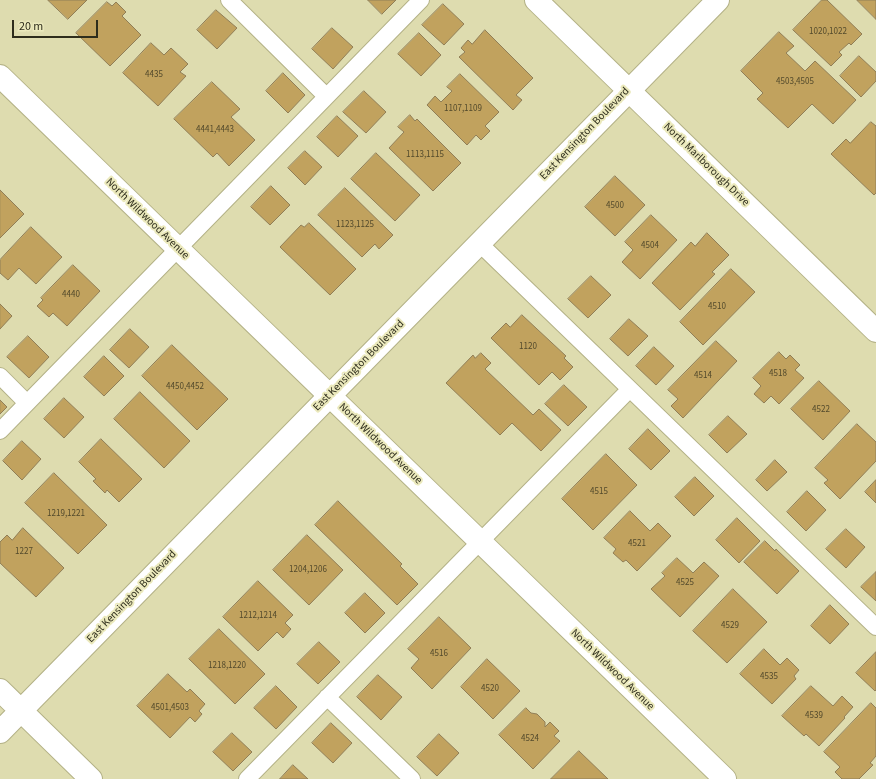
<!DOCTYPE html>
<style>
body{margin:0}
#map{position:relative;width:876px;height:779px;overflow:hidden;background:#dedcaf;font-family:"Source Sans 3",sans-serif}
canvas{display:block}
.scale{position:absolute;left:12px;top:20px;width:86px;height:18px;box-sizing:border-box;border:2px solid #2e2d1c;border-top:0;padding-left:5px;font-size:12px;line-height:14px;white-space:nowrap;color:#2e2d1c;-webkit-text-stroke:3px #ebe9bc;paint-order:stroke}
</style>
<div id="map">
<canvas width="876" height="779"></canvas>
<div class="scale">20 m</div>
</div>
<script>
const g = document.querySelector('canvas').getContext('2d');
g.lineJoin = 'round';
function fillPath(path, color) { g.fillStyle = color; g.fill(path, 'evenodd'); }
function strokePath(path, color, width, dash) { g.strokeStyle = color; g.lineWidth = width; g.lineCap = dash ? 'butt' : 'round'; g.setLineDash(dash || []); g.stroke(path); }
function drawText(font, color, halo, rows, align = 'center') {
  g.font = font + ' "Source Sans 3",sans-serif'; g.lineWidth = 4; g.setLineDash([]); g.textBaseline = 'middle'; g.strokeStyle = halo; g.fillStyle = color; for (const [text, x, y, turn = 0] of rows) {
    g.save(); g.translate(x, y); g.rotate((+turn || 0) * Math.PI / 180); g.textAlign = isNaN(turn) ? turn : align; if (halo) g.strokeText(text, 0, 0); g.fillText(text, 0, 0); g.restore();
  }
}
const building = new Path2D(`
 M48,0H87L68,19Z
 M368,0H396L382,14Z
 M822,0H827L862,34L851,45L849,43L839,52L842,55L831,66L793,30Z
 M857,0H876V19Z
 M107,2L112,6L116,2L126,12L122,16L141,35L110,66L76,33Z
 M443,4L464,24L444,45L422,25Z
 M216,10L237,28L217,49L197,30Z
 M332,28L353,47L333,69L312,49Z
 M485,30L533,78L516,95L522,100L513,110L459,57L465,52L461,48L468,40L472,44Z
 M779,32L794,46L786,53L805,71L815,61L856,100L833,124L812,104L788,128L757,99L763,93L741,71Z
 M419,33L441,55L421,76L398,54Z
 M151,43L164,55L171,48L188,64L180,72L186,76L158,106L123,73Z
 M859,56L876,72V81L861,97L840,76Z
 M283,73L305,95L288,113L266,91Z
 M460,74L499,112L485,126L490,131L481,140L476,135L467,145L427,105L435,96L441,102L452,91L447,87Z
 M212,82L240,109L231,117L255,140L229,166L217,153L213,157L174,119Z
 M364,91L386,112L366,133L343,112Z
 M410,115L415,121L417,119L461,163L433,191L389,148L404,132L398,127Z
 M337,116L358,136L338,157L317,137Z
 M871,122L876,126V193L874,195L831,154L846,139L850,143Z
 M305,151L322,167L305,185L288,168Z
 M376,153L420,195L395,221L351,179Z
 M615,176L645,205L615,236L585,207Z
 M271,186L290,205L270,225L251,207Z
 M345,188L393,235L379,249L375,244L362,257L318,215Z
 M0,190L24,214L0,238Z
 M651,215L677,240L640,279L622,262L633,250L625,242Z
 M309,223L356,269L330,295L280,247L301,225L304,227Z
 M31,227L62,257L36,284L19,268L8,280L0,273V260Z
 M707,233L729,255L712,272L715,274L680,310L652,283L691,242L695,246Z
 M73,265L100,291L67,326L53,313L49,317L37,306L43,300L41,298Z
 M731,269L755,292L703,345L680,322Z
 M591,276L611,295L588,318L568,299Z
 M0,304L12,316L0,329Z
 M522,315L566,356L564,358L573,367L560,380L552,372L539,385L491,338L506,323L510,327Z
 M629,319L648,336L628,356L610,339Z
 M130,329L149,347L129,368L110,350Z
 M28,336L49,357L29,378L7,357Z
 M716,341L737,361L683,418L671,406L678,399L668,390Z
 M172,345L228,399L197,430L142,376Z
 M654,347L674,366L656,385L636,366Z
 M779,352L786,359L790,355L800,365L795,370L804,378L779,404L771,396L764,403L754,394L761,386L753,378Z
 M481,353L491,363L485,369L533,415L539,409L561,430L541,451L512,423L500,435L446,383L473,355L475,358Z
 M104,356L124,376L104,396L84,377Z
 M819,381L850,411L823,440L791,409Z
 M564,385L587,407L568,426L545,404Z
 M140,392L190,441L164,468L114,419Z
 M64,398L84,417L64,438L44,419Z
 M0,400L7,407L0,414Z
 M728,416L747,434L727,453L709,435Z
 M857,424L876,442V461L840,499L824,483L828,480L815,468Z
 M648,429L670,451L651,470L629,449Z
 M101,439L142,479L119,502L107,490L105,493L93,481L96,479L79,462Z
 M22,441L41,459L22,480L3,461Z
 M606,454L637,485L593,530L562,499Z
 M775,460L787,472L767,491L756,480Z
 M54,473L107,525L78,554L25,503Z
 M695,477L714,496L694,516L675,497Z
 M876,480V503L865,492Z
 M807,491L826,510L806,531L787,512Z
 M338,501L402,564L400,566L418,584L397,605L315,525Z
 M630,511L650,531L658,523L671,536L637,571L626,560L623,562L613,553L616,549L604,538Z
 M737,518L760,541L739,563L716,540Z
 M23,528L64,568L36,597L0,563V542L7,535L12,540Z
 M846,529L865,547L846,568L826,549Z
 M307,535L343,570L309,605L273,570Z
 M765,541L775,551L776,549L799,571L777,594L744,562Z
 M677,558L693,573L704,562L719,576L680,617L651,589L665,576L662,573Z
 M876,572V601L861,587Z
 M258,581L293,615L285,623L291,629L283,638L277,632L258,651L223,617Z
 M733,589L767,622L727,663L693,631Z
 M365,593L385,613L365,633L345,613Z
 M830,605L849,624L830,644L811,626Z
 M439,617L471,648L432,689L411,668L419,659L408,649Z
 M219,629L265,674L235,704L189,659Z
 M319,642L340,662L318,684L297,664Z
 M764,649L780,665L787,658L799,670L794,676L796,679L772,704L740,674Z
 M876,652V690L875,691L856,673Z
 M487,659L520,691L493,719L461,687Z
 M168,674L187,692L190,689L205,704L199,711L202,714L195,722L190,717L170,738L137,706Z
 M378,675L402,697L381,720L357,697Z
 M276,686L297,707L276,729L254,708Z
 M811,686L833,706L842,696L853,707L844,717L845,718L819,746L806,734L804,736L782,716Z
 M871,703L876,708V756L870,763L873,765L859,779H842L835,772L840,767L824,752Z
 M526,708L531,713L537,714L545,722V727L550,722L559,731L554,736L560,741L533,769L499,735Z
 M331,723L352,743L333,763L312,743Z
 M232,733L252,752L233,771L213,752Z
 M439,734L459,753L437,776L417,757Z
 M579,751L608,779H551Z
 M293,765L308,779H280Z`);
const service = new Path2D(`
 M229,0L326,96
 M479,243L876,627
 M0,376L27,403
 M0,431L421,0
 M327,697L412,779
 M247,779L629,390`);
const minor = new Path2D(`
 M536,0L876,331
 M0,76L725,779
 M0,690L91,779
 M0,732L718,0`);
const numberNames = [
 ["1020,1022",828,32],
 ["4435",154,75],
 ["4503,4505",795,82],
 ["1107,1109",463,109],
 ["4441,4443",215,130],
 ["1113,1115",425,155],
 ["4500",615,206],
 ["1123,1125",355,225],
 ["4504",650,246],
 ["4440",71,295],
 ["4510",717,307],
 ["1120",528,347],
 ["4518",778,374],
 ["4514",703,376],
 ["4450,4452",185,387],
 ["4522",821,410],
 ["4515",599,492],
 ["1219,1221",66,514],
 ["4521",637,544],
 ["1227",24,552],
 ["1204,1206",308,570],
 ["4525",685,583],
 ["1212,1214",258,616],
 ["4529",730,626],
 ["4516",439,654],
 ["1218,1220",227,666],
 ["4535",769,677],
 ["4520",490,689],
 ["4501,4503",170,708],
 ["4539",814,716],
 ["4524",530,739]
];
const streetNames = [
 ["East Kensington Boulevard",585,134,-46],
 ["North Marlborough Drive",706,165,44],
 ["North Wildwood Avenue",147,219,44],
 ["East Kensington Boulevard",359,366,-45],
 ["North Wildwood Avenue",380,444,44],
 ["East Kensington Boulevard",132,597,-46],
 ["North Wildwood Avenue",612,670,44]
];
fillPath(building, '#c1a25e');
strokePath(building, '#907e57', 1);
strokePath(service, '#b3b186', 18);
strokePath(minor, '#b3b186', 24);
strokePath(service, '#fff', 16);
strokePath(minor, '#fff', 22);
drawText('9px', '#534a2c', null, numberNames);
drawText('11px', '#2e2d1c', '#ebe9bc', streetNames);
</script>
